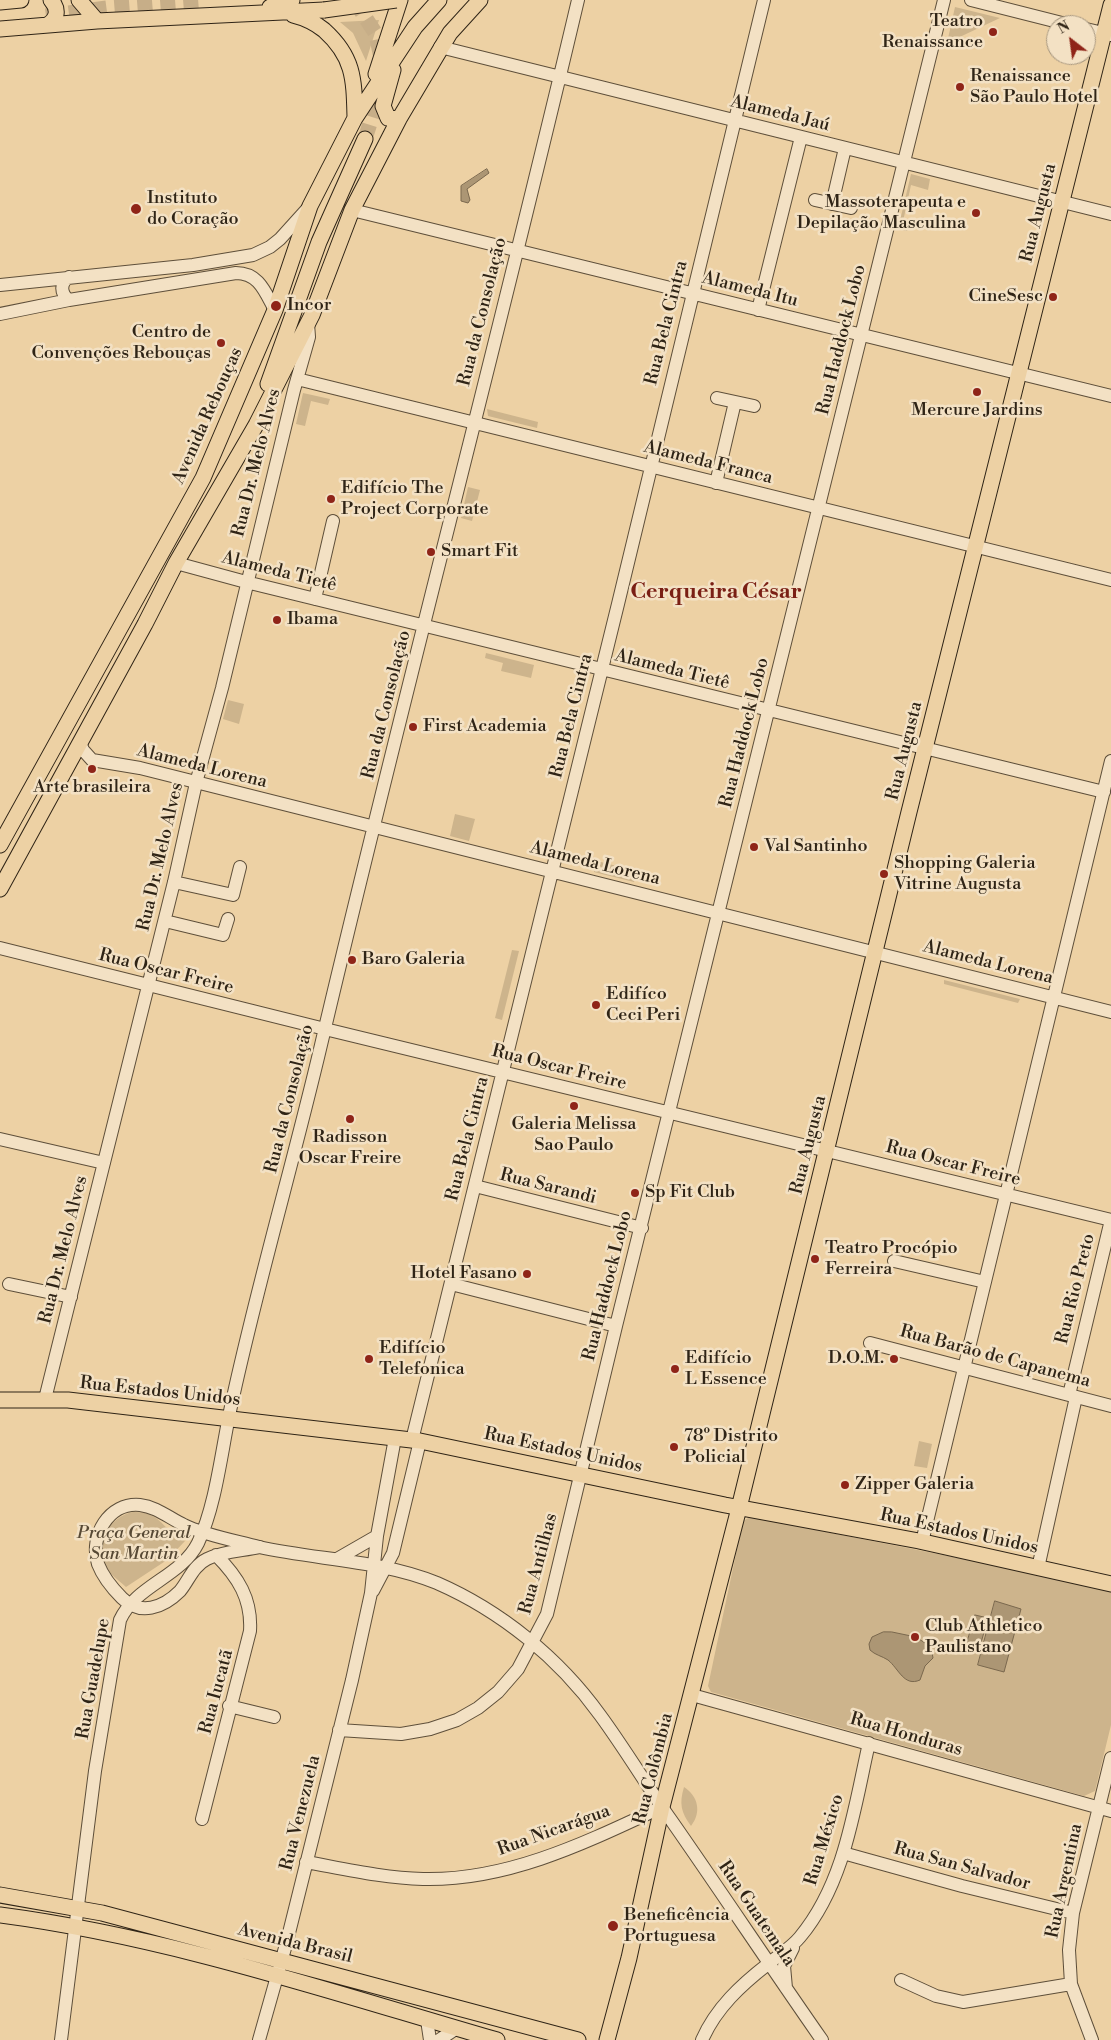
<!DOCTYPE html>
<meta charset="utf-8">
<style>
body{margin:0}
#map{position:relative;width:1111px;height:2040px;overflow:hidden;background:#edd1a4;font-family:"Libre Bodoni",serif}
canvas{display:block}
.north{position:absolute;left:1046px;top:15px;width:50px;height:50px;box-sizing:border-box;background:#f3e1c4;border:1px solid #a5957e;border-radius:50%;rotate:330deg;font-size:14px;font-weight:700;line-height:20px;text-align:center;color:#2f2416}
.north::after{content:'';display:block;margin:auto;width:18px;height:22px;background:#8f2418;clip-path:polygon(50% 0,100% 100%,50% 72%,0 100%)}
</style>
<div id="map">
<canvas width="1111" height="2040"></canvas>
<div class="north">N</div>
</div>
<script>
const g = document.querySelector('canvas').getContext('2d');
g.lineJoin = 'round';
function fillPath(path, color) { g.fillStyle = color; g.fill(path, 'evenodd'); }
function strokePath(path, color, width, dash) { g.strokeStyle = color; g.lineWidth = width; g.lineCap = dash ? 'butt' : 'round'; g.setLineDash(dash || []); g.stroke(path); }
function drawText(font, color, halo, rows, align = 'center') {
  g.font = font + ' "Libre Bodoni",serif'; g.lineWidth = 5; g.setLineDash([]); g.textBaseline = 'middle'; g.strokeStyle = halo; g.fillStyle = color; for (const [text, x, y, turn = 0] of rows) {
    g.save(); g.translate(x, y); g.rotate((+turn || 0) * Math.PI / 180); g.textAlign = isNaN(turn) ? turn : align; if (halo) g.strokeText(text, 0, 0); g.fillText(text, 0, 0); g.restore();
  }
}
const green = new Path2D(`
 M955,7L1000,18L947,43Z
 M379,20L366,61L353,33L340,22Z
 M911,174L930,179L928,190L911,185L902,226L908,228L907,231L898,229Z
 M303,393L330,399L328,405L311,401L305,426L296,424Z
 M487,409L538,422L537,428L488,416Z
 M468,487L480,490L472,521L461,518Z
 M486,653L534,665L531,678L501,671L503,663L485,658Z
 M228,700L244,704L239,724L223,719Z
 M455,814L475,819L469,841L450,836Z
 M597,861L636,871L634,882L594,872Z
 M512,950L519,951L502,1020L495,1018Z
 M944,980L1020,999L1018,1003L944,984Z
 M919,1441L932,1444L927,1468L914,1466Z
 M133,1512C162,1511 162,1531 185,1541L167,1560L126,1587C118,1580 109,1573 104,1565C92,1543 111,1516 133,1512Z
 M750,1517L1111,1588V1725L1095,1791L1084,1796L711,1692L708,1686L743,1521Z
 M684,1787C698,1796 702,1812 691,1826C681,1812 679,1804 684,1787Z`);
const water = new Path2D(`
 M487,169L489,173L467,189L470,200L468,203L461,201V186Z
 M995,1601L1021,1609L1004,1672L978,1665Z
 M975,1615L988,1618L979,1650L966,1647Z
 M892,1632L916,1637L931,1647L933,1658L925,1666L920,1680C904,1687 899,1669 888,1660C882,1656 875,1655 870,1650L869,1644L872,1637L883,1632Z`);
const majorTunnel = new Path2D(`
 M354,0L376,34L382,63
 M46,16L113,7L201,0
 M365,139L381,88`);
const minor = new Path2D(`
 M971,0L1070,25
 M1086,29L1111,35
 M440,47L1111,214
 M815,200L851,208
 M832,204L845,148
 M352,210L1111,396
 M0,285L193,265L253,255L270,247L280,239L308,208
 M69,300C60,293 60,283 69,277
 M758,310L801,137
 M0,314L69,300L236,273C259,273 265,292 275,310
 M297,379L1111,580
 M717,398L754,406
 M716,483L735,402
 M176,563L246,582L1104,792
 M315,599L333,521
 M80,742L83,750L92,760L140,768L1111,1012
 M174,882L233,895L240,867
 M165,921L223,935L228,919
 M0,948L325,1029L1111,1220
 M0,1139L104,1163
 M475,1186L642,1228
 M894,1261L985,1282
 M9,1284L71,1297
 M451,1284L616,1326
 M870,1343L1111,1406
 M1069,1395L1111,1220
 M45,1399L174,882L196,783L222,688L294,390L309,337L308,323
 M412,1440L618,604L764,0
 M922,1542L1111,761
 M260,1547C243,1551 223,1551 207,1559C193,1566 189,1580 180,1591C163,1608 140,1616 122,1598C112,1588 103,1577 98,1564C89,1536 109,1502 140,1505C157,1507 169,1518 184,1525C204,1535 237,1541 259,1547C318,1560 381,1560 437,1583C501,1611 559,1658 600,1715C625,1749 647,1786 671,1820C722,1893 771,1967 822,2040
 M337,1559L377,1536
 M1038,1568L1076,1397
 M373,1591L393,1553L420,1441
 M692,1695L1111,1811
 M229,1706L274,1717
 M339,1730L401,1734L430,1729L457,1720L478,1708L498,1692L518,1669L547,1614L616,1326L944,0
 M202,1819L250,1631C252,1599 238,1577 216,1555
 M843,1853L962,1886L1073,1913
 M306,1862C345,1869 384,1878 423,1879C508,1881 587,1842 662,1807
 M901,1980L936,1996L963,2002L1071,1984
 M786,1988L784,1966L793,1948
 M427,2020L430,2040
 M61,2040L95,1771L120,1620C136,1585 181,1577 198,1543C217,1503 222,1445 232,1402C258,1282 293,1164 321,1045C403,696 496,349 578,0
 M259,2040L287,1941L352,1680L371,1593L377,1536L395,1438
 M439,2040L457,2028
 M702,2040C716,2008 741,1985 768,1964C779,1955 792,1947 800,1937C845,1883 854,1809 869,1743
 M1092,2040L1071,1984L1069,1950L1073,1913L1111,1758`);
const major = new Path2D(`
 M79,0L97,21
 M0,2L21,0
 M270,7L292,0
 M293,15C305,18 314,22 324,30C354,57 354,79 355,117
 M47,25C58,19 59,9 51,0
 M0,29L97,21L324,10
 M393,70L383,106L388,118L399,119
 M376,74L400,0
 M268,384L319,242L365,139
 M0,845L203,478L275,310L310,206L355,118L415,27L439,0
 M0,889L145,624L176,563L256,425L312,315L352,210L399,119L450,33L480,0
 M0,1400H68L420,1441L725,1505L919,1541L1111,1584
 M0,1895L102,1913L578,2040
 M0,1915C169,1937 334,1993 497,2040
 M607,2040L629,1958L662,1807L739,1508L909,812L1111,5`);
const majorBridge = new Path2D(`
 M324,10L396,0`);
const markers = [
 [993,32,5,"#8f2418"],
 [960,87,5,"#8f2418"],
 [136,209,6,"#8f2418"],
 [976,213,5,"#8f2418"],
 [1053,297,5,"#8f2418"],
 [276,306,6,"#8f2418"],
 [221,343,5,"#8f2418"],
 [977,392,5,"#8f2418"],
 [331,499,5,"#8f2418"],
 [431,552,5,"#8f2418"],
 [277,620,5,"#8f2418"],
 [413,727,5,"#8f2418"],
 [92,769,5,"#8f2418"],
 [754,847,5,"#8f2418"],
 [884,874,5,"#8f2418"],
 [352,960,5,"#8f2418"],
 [596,1005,5,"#8f2418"],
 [574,1106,5,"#8f2418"],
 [350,1119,5,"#8f2418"],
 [635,1193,5,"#8f2418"],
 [815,1259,5,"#8f2418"],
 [527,1274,5,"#8f2418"],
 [369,1359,5,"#8f2418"],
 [894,1359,5,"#8f2418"],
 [675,1369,5,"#8f2418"],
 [674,1447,5,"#8f2418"],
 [845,1485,5,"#8f2418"],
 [915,1637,5,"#8f2418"],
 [613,1926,6,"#8f2418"]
];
const poiNames = [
 ["Teatro",983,22,"right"],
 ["Renaissance",983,43,"right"],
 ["Renaissance",970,77],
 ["São Paulo Hotel",970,98],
 ["Instituto",147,199],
 ["do Coração",147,220],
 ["Massoterapeuta e",966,203,"right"],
 ["Depilação Masculina",966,224,"right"],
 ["CineSesc",1043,297,"right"],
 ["Incor",287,306],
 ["Centro de",211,333,"right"],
 ["Convenções Rebouças",211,354,"right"],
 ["Mercure Jardins",977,411,"center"],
 ["Edifício The",341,489],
 ["Project Corporate",341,510],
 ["Smart Fit",441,552],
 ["Ibama",287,620],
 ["First Academia",423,727],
 ["Arte brasileira",92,788,"center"],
 ["Val Santinho",764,847],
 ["Shopping Galeria",894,864],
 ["Vitrine Augusta",894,885],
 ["Baro Galeria",362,960],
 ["Edifíco",606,995],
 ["Ceci Peri",606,1016],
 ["Galeria Melissa",574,1125,"center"],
 ["Sao Paulo",574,1146,"center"],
 ["Radisson",350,1138,"center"],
 ["Oscar Freire",350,1159,"center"],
 ["Sp Fit Club",645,1193],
 ["Teatro Procópio",825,1249],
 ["Ferreira",825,1270],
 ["Hotel Fasano",517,1274,"right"],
 ["Edifício",379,1349],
 ["Telefonica",379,1370],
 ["Edifício",685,1359],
 ["L Essence",685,1380],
 ["D.O.M.",884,1359,"right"],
 ["78º Distrito",684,1437],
 ["Policial",684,1458],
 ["Zipper Galeria",855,1485],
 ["Club Athletico",925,1627],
 ["Paulistano",925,1648],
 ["Beneficência",624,1916],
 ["Portuguesa",624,1937]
];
const streetNames = [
 ["Alameda Jaú",780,114,14],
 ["Rua Augusta",1039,213,-76],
 ["Alameda Itu",750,290,14],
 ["Rua da Consolação",483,312,-76],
 ["Rua Bela Cintra",667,323,-76],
 ["Rua Haddock Lobo",842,340,-76],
 ["Avenida Rebouças",208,416,-66],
 ["Rua Dr. Melo Alves",257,463,-76],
 ["Alameda Franca",708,463,14],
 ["Alameda Tietê",279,572,14],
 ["Alameda Tietê",672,670,14],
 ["Rua da Consolação",387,705,-76],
 ["Rua Bela Cintra",572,716,-76],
 ["Rua Haddock Lobo",745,733,-76],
 ["Rua Augusta",905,751,-76],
 ["Alameda Lorena",202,767,14],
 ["Rua Dr. Melo Alves",161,857,-77],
 ["Alameda Lorena",595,864,14],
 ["Alameda Lorena",988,963,14],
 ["Rua Oscar Freire",166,972,14],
 ["Rua Oscar Freire",559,1068,14],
 ["Rua da Consolação",290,1099,-76],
 ["Rua Bela Cintra",468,1139,-76],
 ["Rua Augusta",809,1145,-76],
 ["Rua Oscar Freire",953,1164,14],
 ["Rua Sarandi",548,1187,14],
 ["Rua Dr. Melo Alves",64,1250,-76],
 ["Rua Haddock Lobo",608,1286,-76],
 ["Rua Rio Preto",1076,1289,-76],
 ["Rua Barão de Capanema",995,1357,15],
 ["Rua Estados Unidos",160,1392,6],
 ["Rua Estados Unidos",563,1451,12],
 ["Rua Estados Unidos",959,1532,12],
 ["Rua Antilhas",539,1564,-75],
 ["Rua Guadelupe",94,1679,-80],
 ["Rua Iucatã",217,1692,-75],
 ["Rua Honduras",906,1735,16],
 ["Rua Colômbia",654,1769,-76],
 ["Rua Venezuela",301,1813,-76],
 ["Rua Nicarágua",554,1831,-20],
 ["Rua México",825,1840,-73],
 ["Rua San Salvador",962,1867,15],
 ["Rua Argentina",1065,1881,-78],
 ["Rua Guatemala",756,1914,56],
 ["Avenida Brasil",295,1944,14]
];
const parkNames = [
 ["Praça General",134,1534],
 ["San Martin",134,1555]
];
const districtNames = [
 ["Cerqueira César",716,593]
];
fillPath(green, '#cdb48c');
fillPath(water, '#ac9674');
strokePath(water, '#7a684e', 1);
strokePath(majorTunnel, '#c7ae88', 15, [15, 8]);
strokePath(minor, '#5e4f3a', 14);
strokePath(major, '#2f2416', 17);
strokePath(minor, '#f3e1c4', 12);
strokePath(major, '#edd1a4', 15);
strokePath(majorBridge, '#2f2416', 17, []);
strokePath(majorBridge, '#edd1a4', 15);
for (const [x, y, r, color] of markers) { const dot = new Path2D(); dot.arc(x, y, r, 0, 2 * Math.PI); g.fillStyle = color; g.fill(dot); strokePath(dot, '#f3e1c4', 2); }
drawText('18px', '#2f2416', '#f3e1c4', poiNames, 'left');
drawText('18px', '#2f2416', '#f3e1c4', streetNames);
drawText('italic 18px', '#564834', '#f3e1c4', parkNames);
drawText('bold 22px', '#7a1f14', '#f3e1c4', districtNames);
</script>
